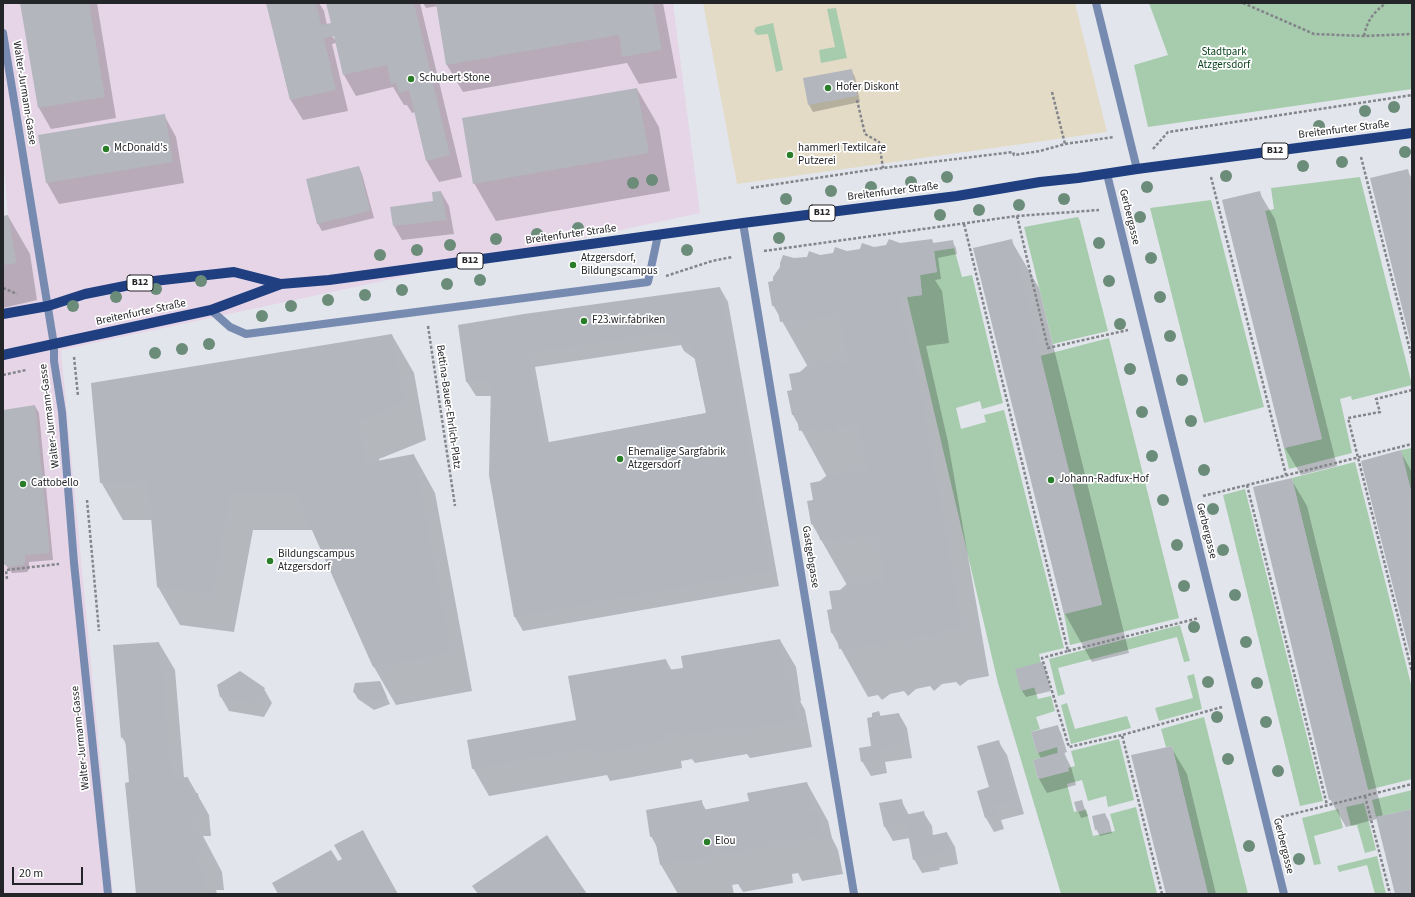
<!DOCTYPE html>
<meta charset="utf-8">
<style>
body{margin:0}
#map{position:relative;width:1415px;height:897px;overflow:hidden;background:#e2e5ec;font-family:"Source Sans 3",sans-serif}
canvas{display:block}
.frame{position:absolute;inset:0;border:4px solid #242528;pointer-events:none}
.scale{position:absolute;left:12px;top:867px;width:71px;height:18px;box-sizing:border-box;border:2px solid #242528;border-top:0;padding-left:5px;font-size:12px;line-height:14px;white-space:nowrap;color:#242528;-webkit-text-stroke:3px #fff;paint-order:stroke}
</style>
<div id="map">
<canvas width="1415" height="897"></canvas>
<div class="frame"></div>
<div class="scale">20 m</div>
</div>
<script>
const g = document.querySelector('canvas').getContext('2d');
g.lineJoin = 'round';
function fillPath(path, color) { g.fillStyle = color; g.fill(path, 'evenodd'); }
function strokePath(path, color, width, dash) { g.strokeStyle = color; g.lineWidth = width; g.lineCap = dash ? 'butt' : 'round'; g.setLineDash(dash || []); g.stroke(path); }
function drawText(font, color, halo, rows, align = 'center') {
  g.font = font + ' "Source Sans 3",sans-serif'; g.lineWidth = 3.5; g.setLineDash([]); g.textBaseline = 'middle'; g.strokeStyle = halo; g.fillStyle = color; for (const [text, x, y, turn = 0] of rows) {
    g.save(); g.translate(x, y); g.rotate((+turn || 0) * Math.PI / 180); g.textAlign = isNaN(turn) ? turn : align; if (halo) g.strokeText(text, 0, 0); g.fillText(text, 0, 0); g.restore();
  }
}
const commercial = new Path2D(`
 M703,3H1075L1107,132L737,184Z`);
const industrial = new Path2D(`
 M3,3H673L700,213L61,350L113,894H3V265L16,262L8,215L3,154Z`);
const green = new Path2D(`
 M1149,3H1412V89L1148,127L1134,65L1168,55Z
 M836,8L847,58L821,63L819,50L835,47L827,9Z
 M773,23L783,70L776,72L768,34L757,35L754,31L756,27Z
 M1360,177L1412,385L1352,400L1351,396L1340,399L1352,453L1289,469L1284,448L1322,439L1265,211L1274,209L1271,188Z
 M1211,200L1264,407L1204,423L1150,208Z
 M1078,217L1080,221L1108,331L1053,344L1024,227Z
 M954,248L962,277L972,275L1003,403L982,409L980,401L956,408L961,429L986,422L984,415L1004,410L1064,648L1039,654L1041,663L1034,687L1038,699L1051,696L1055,711L1036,717L1040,729L1031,732L1037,753L1057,747L1058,753L1033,760L1038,779L1069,771L1068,768L1075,766L1071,751L1119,739L1134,800L1108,807L1106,796L1088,801L1082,780L1067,784L1074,812L1086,809L1093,836L1115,831L1110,814L1136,807L1157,894H1061L998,683L907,297L922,295L920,275L937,272L934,251Z
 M1109,338L1179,618L1070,645L1064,614L1102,604L1040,356Z
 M1412,448V495L1401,450Z
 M1355,462L1412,688V779L1368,790L1292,478Z
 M1245,489L1323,801L1300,806L1223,495Z
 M1180,625L1190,661L1184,662L1177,637L1058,668L1065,694L1058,696L1049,659Z
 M1194,674L1202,709L1159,721L1155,708L1193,698L1187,676Z
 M1067,703L1075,729L1127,716L1131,728L1071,744L1061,705Z
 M1204,717L1248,894H1208L1172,746L1166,747L1161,729Z
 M1412,790V809L1376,817L1372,800Z
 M1364,803L1376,850L1365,853L1357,825L1351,826L1346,807Z
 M1338,809L1343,828L1314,836L1321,864L1314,865L1302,818Z
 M1377,856L1386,894H1375L1367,865L1339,872L1337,866Z`);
const shadow = new Path2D(`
 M21,3H97L116,118L51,129L39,108Z
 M267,3H319L324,11L327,25L332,24L327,3H420L462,177L439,182L426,160L415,112L412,113L407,105H404L393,87L356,96L344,75L336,43L332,44L348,111L303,120L290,99ZM330,33L335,36V40Z
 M423,3H663L677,78L639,84L627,63L463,92L447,65L438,6L426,8Z
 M851,70L855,77L860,102L813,112L809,105Z
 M637,89L659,127L670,191L496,221L474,183Z
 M164,115L176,137L184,183L59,204L47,183Z
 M359,167L362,174L374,218L322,231L318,224L307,180Z
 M1407,170L1412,179V341L1372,179Z
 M441,192L449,206L454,234L402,240L394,226L435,202Z
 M1259,192L1275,219L1337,466L1301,475L1285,448L1223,200Z
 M8,216L30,254L37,300L3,308V217Z
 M932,240L934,244L952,241L956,248L957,254L938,258L941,279L935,280L942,291L949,343L926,346L948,442L989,676L968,680L960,686L956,682L942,684L934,691L930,686L916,689L908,696L904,691L890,694L882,700L878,695L868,697L832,633L828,611L833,610L840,591L847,585L812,524L814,501L821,482L827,477L793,415L789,392L794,391L800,372L808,367L773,305L774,282L794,259Z
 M1011,240L1039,288L1129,653L1092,662L1065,614Z
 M720,288L728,302L779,586L523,631L515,617L490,475L492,396H476L467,382L459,326ZM681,345L684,351L695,359L707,413L549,443L535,367Z
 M392,335L414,373L426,440L379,459V461L414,455L435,493L472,691L396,705L374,667L313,530H253L234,632L180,625L158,587L152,520H123L101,482Z
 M35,406L39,413L53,560L29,562V569L27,572L12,573L5,564H3V411Z
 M1400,451L1412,472V655L1362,462Z
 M1291,479L1307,506L1383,816L1412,810V894H1396L1377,819L1346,827L1330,799Z
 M780,640L796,667L801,701H800L805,710L812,747L750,758L747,754L695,763L692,759L681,761L682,768L610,781L607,775L489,796L473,768L577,721L666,660L672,671L684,669Z
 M159,643L175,670L184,778H188L209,815L211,836H203L222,872L224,890H216L217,894H137L130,783L126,744L122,737Z
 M1042,663L1046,670L1051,691L1026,697L1022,691Z
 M264,689L272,703L264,717L229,711L221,697Z
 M383,689L390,704L374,710L358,699L354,692Z
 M879,712L881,717L899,714L907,728L912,758L885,762L887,773L871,776L862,761L872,747L874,718Z
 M1057,726L1061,733L1067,752L1064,753L1071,767L1076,785L1047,793L1039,779L1034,760L1041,759L1038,752Z
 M998,741L1007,755L1024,814L1001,820L1004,829L994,832L986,818L978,792L990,788Z
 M1171,747L1187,774L1216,894H1167Z
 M807,783L828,821L832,838L838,850L843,874L802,881L798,873L792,874L793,883L743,892L738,884L732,885L734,894H678L661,865L657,847L651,836L701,801L706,810L750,802Z
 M901,800L909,815L923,812L932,826L933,836L947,833L955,847L958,864L939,868L940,870L922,873L914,859L910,838L893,841L885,827Z
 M1081,801L1088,816L1081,818L1078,811Z
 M1105,814L1109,821L1112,833L1100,836L1096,829Z
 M363,831L398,894H280L343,859Z`);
const building = new Path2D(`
 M20,3H89L105,97L38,108Z
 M266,3H316L321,25L331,23L326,3H414L450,155L426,161L409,90L399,93L396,83L391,84L387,65L343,75L334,36L324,38L336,90L290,100Z
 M436,3H653L662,50L622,57L619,35L446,65Z
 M852,69L857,96L808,105L803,78Z
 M637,88L649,153L473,184L462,118Z
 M165,114L173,162L46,183L38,135Z
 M359,166L370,211L317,224L306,179Z
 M1408,169L1412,187L1411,344L1370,178Z
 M441,191L447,220L393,226L390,207L433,201L432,192Z
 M1260,191L1322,439L1284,448L1222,200Z
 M8,215L16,263L3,265V216Z
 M889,239L900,243L932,239L933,243L953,240L954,248L934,251L937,272L920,275L922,295L899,298L921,392L962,627L940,631L931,639L927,634L914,636L905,643L901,638L888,641L880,648L875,643L862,645L853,653L850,647L839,649L836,632L831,633L827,610L832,609L829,591L840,590L849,582L854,587L863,579L867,585L876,577L881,583L885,582L877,530L871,532L869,538L857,534L855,540L844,536L842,542L831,538L820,540L817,523L811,524L807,501L813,500L810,483L820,481L830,473L834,478L843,471L847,476L856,468L861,474L867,472L858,421L852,422L849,429L838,424L836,431L824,427L822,433L811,429L799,431L797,414L792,415L787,391L792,390L789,374L800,372L810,363L815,369L824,362L827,367L837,358L842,364L848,363L839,311L832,312L829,319L818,315L815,321L805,317L803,323L792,320L780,322L777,305L772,306L768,282L773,281V277L780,267V263L783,255L794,258L807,257L809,251L820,255L833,253L835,247L847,251L860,249L862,243L874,247L886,245Z
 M1012,239L1102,605L1064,614L973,248Z
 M720,287L771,571L514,617L489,475L491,382H466L458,325L524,314ZM673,331L675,337L681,342L686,345H692L706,413L544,443L528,353Z
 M392,334L405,402L358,421L366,463L414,454L451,653L373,667L295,492L231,493L212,594L157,587L148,482L100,483L91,383Z
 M35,405L50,553L25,555V562L23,565L8,567L4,564L3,557V410Z
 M1401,450L1412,495L1411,657L1361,461Z
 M1292,478L1368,790L1329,800L1253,487Z
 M780,639L786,674L777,675L779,683L789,681L797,720L733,731L732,727L678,736L677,732L666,734L667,740L594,754L593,747L472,769L467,740L576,720L568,676L666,659L668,670L683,668L681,656Z
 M159,642L172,778L188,777L190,794L198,793L200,815H192L193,831L201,830L203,852L195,853L196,869H204L206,890L198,891L199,894H136L125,783L129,782L125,737L121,738L113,645Z
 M1042,662L1048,684L1021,691L1015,669Z
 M240,671L265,688L256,703L220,697L217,685Z
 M380,681L387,697L370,703L353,692L355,683Z
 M879,711L880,716L899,713L904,743L878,748L879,759L861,762L859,748L871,746L867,718L872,717V713Z
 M1058,725L1063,745L1037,753L1031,732Z
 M999,740L1016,799L994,806L997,815L985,818L977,791L989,787L977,746Z
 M1172,746L1208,894H1166L1131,755Z
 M1064,751L1069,771L1038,779L1033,760Z
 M807,782L812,808L806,809L807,812L817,811L822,836L780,843L778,835L771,836L772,845L720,855L719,846L711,847L713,856L660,865L655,839L661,838L660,835L650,837L646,810L702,800L703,810L749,801L747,793Z
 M902,799L905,815L924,811L929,836L947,832L950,850L932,853L933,856L913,860L906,823L884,827L879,803Z
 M1082,800L1085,810L1077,812L1074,802Z
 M1412,809V894H1395L1376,817Z
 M1105,813L1109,827L1095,830L1092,816Z
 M363,830L395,894H278L272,883L331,850L338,861L342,859L334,845Z
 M547,835L587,894H478L472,886Z`);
const path = new Path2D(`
 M1243,3L1314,34L1364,36L1412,34
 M1364,36C1367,20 1374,12 1386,3
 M1052,92L1065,144
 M857,100L865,134L879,142L883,168
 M1153,149L1168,132L1412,95
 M1361,157L1412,358
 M1211,177L1286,475
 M751,188L883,168L1013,152L1014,155L1040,151L1065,144L1114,137
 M1017,216L1048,348L1128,330
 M964,224L1068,651L1042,658L1069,747L1122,735
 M764,251L1017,216L1099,210
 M666,276L712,261L732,257
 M3,288L17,294
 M428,326L455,506
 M74,357L78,396
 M3,375L26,370
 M1412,390L1376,399L1380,412L1348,418L1412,672
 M1247,485L1327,805
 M1203,496L1412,444
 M87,500L99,631
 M7,579L6,570L59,564
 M1068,651L1199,618
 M1365,796L1390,894
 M1281,817L1412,784
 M1162,894L1122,735L1222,707`);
const lane = new Path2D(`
 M211,310L230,327L246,334L648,282L658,235`);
const street = new Path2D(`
 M1096,3L1137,169
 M3,33L54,345V361L62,412L74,563L108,894
 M1107,174L1284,894
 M743,223L854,894`);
const primary = new Path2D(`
 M3,314L48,306L85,294L145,282L234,272L281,284
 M3,355L211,310L281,284L329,280L388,272L743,223L957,196L1040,182L1078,178L1137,169L1412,133`);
const trees = [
 [1394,107],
 [1365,111],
 [1319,126],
 [1405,152],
 [1342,162],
 [1303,166],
 [1226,176],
 [947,177],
 [652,180],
 [911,182],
 [633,183],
 [871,187],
 [1147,187],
 [831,191],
 [786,199],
 [1064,199],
 [1019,205],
 [979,210],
 [940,215],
 [1140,217],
 [578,228],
 [537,234],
 [779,238],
 [496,239],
 [1099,243],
 [450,245],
 [417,250],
 [687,250],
 [380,255],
 [1151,258],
 [480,280],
 [201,281],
 [1109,281],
 [447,284],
 [156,289],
 [402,290],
 [365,295],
 [116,297],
 [1160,297],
 [328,300],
 [73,306],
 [291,306],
 [262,316],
 [1120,324],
 [1170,336],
 [209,344],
 [182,349],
 [155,353],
 [1130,369],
 [1182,380],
 [1142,412],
 [1191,421],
 [1152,456],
 [1204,470],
 [1163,500],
 [1213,509],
 [1177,545],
 [1223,550],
 [1184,586],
 [1235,595],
 [1194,627],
 [1246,642],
 [1208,682],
 [1257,683],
 [1217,717],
 [1266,722],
 [1228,759],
 [1278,771],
 [1249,846],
 [1299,859]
];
const markers = [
 [411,79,4,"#2a7e2a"],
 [828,88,4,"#2a7e2a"],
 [106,149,4,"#2a7e2a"],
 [790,155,4,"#2a7e2a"],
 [573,265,4,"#2a7e2a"],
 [584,321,4,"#2a7e2a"],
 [620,459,4,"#2a7e2a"],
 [1051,480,4,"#2a7e2a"],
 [23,484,4,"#2a7e2a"],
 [270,561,4,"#2a7e2a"],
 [707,842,4,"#2a7e2a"]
];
const shields = [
 [1275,151,26],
 [822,213,26],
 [470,261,26],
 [140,283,26]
];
const shieldNames = [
 ["B12",1275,151],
 ["B12",822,213],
 ["B12",470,261],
 ["B12",140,283]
];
const parkNames = [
 ["Stadtpark",1224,53],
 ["Atzgersdorf",1224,66]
];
const poiNames = [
 ["Schubert Stone",419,79],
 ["Hofer Diskont",836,88],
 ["McDonald's",114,149],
 ["hammerl Textilcare",798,149],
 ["Putzerei",798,162],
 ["Atzgersdorf,",581,259],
 ["Bildungscampus",581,272],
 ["F23.wir.fabriken",592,321],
 ["Ehemalige Sargfabrik",628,453],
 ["Atzgersdorf",628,466],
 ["Johann-Radfux-Hof",1059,480],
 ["Cattobello",31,484],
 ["Bildungscampus",278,555],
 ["Atzgersdorf",278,568],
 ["Elou",715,842]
];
const streetNames = [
 ["Walter-Jurmann-Gasse",24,93,81],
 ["Breitenfurter Straße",1344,130,-7],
 ["Breitenfurter Straße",893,192,-7],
 ["Gerbergasse",1129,217,76],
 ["Breitenfurter Straße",571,235,-8],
 ["Breitenfurter Straße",141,313,-12],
 ["Bettina-Bauer-Ehrlich-Platz",448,407,82],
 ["Walter-Jurmann-Gasse",50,416,-97],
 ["Gerbergasse",1206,531,76],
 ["Gastgebgasse",810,557,81],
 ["Walter-Jurmann-Gasse",81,738,-96],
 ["Gerbergasse",1283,846,76]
];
fillPath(commercial, '#e3dbc6');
fillPath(industrial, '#e6d5e7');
fillPath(green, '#a7ccad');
fillPath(shadow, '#0003');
fillPath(building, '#b3b6bd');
strokePath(path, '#83858a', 2.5, [3, 2]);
strokePath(lane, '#778bb1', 8);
strokePath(street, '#778bb1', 8);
strokePath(primary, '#1f3f80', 10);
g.fillStyle = '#6c8c7a';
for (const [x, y] of trees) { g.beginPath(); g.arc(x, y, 6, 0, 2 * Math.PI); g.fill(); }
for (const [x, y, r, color] of markers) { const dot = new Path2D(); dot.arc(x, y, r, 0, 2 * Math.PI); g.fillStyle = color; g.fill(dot); strokePath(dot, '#fff', 1.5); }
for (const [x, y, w] of shields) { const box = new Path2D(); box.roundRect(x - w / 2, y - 8, w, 16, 3); g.fillStyle = '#fff'; g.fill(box); strokePath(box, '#242528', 1); }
drawText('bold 10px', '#242528', null, shieldNames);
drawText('11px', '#0b431d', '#fff', parkNames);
drawText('11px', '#242528', '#fff', poiNames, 'left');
drawText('11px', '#242528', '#fff', streetNames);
</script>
